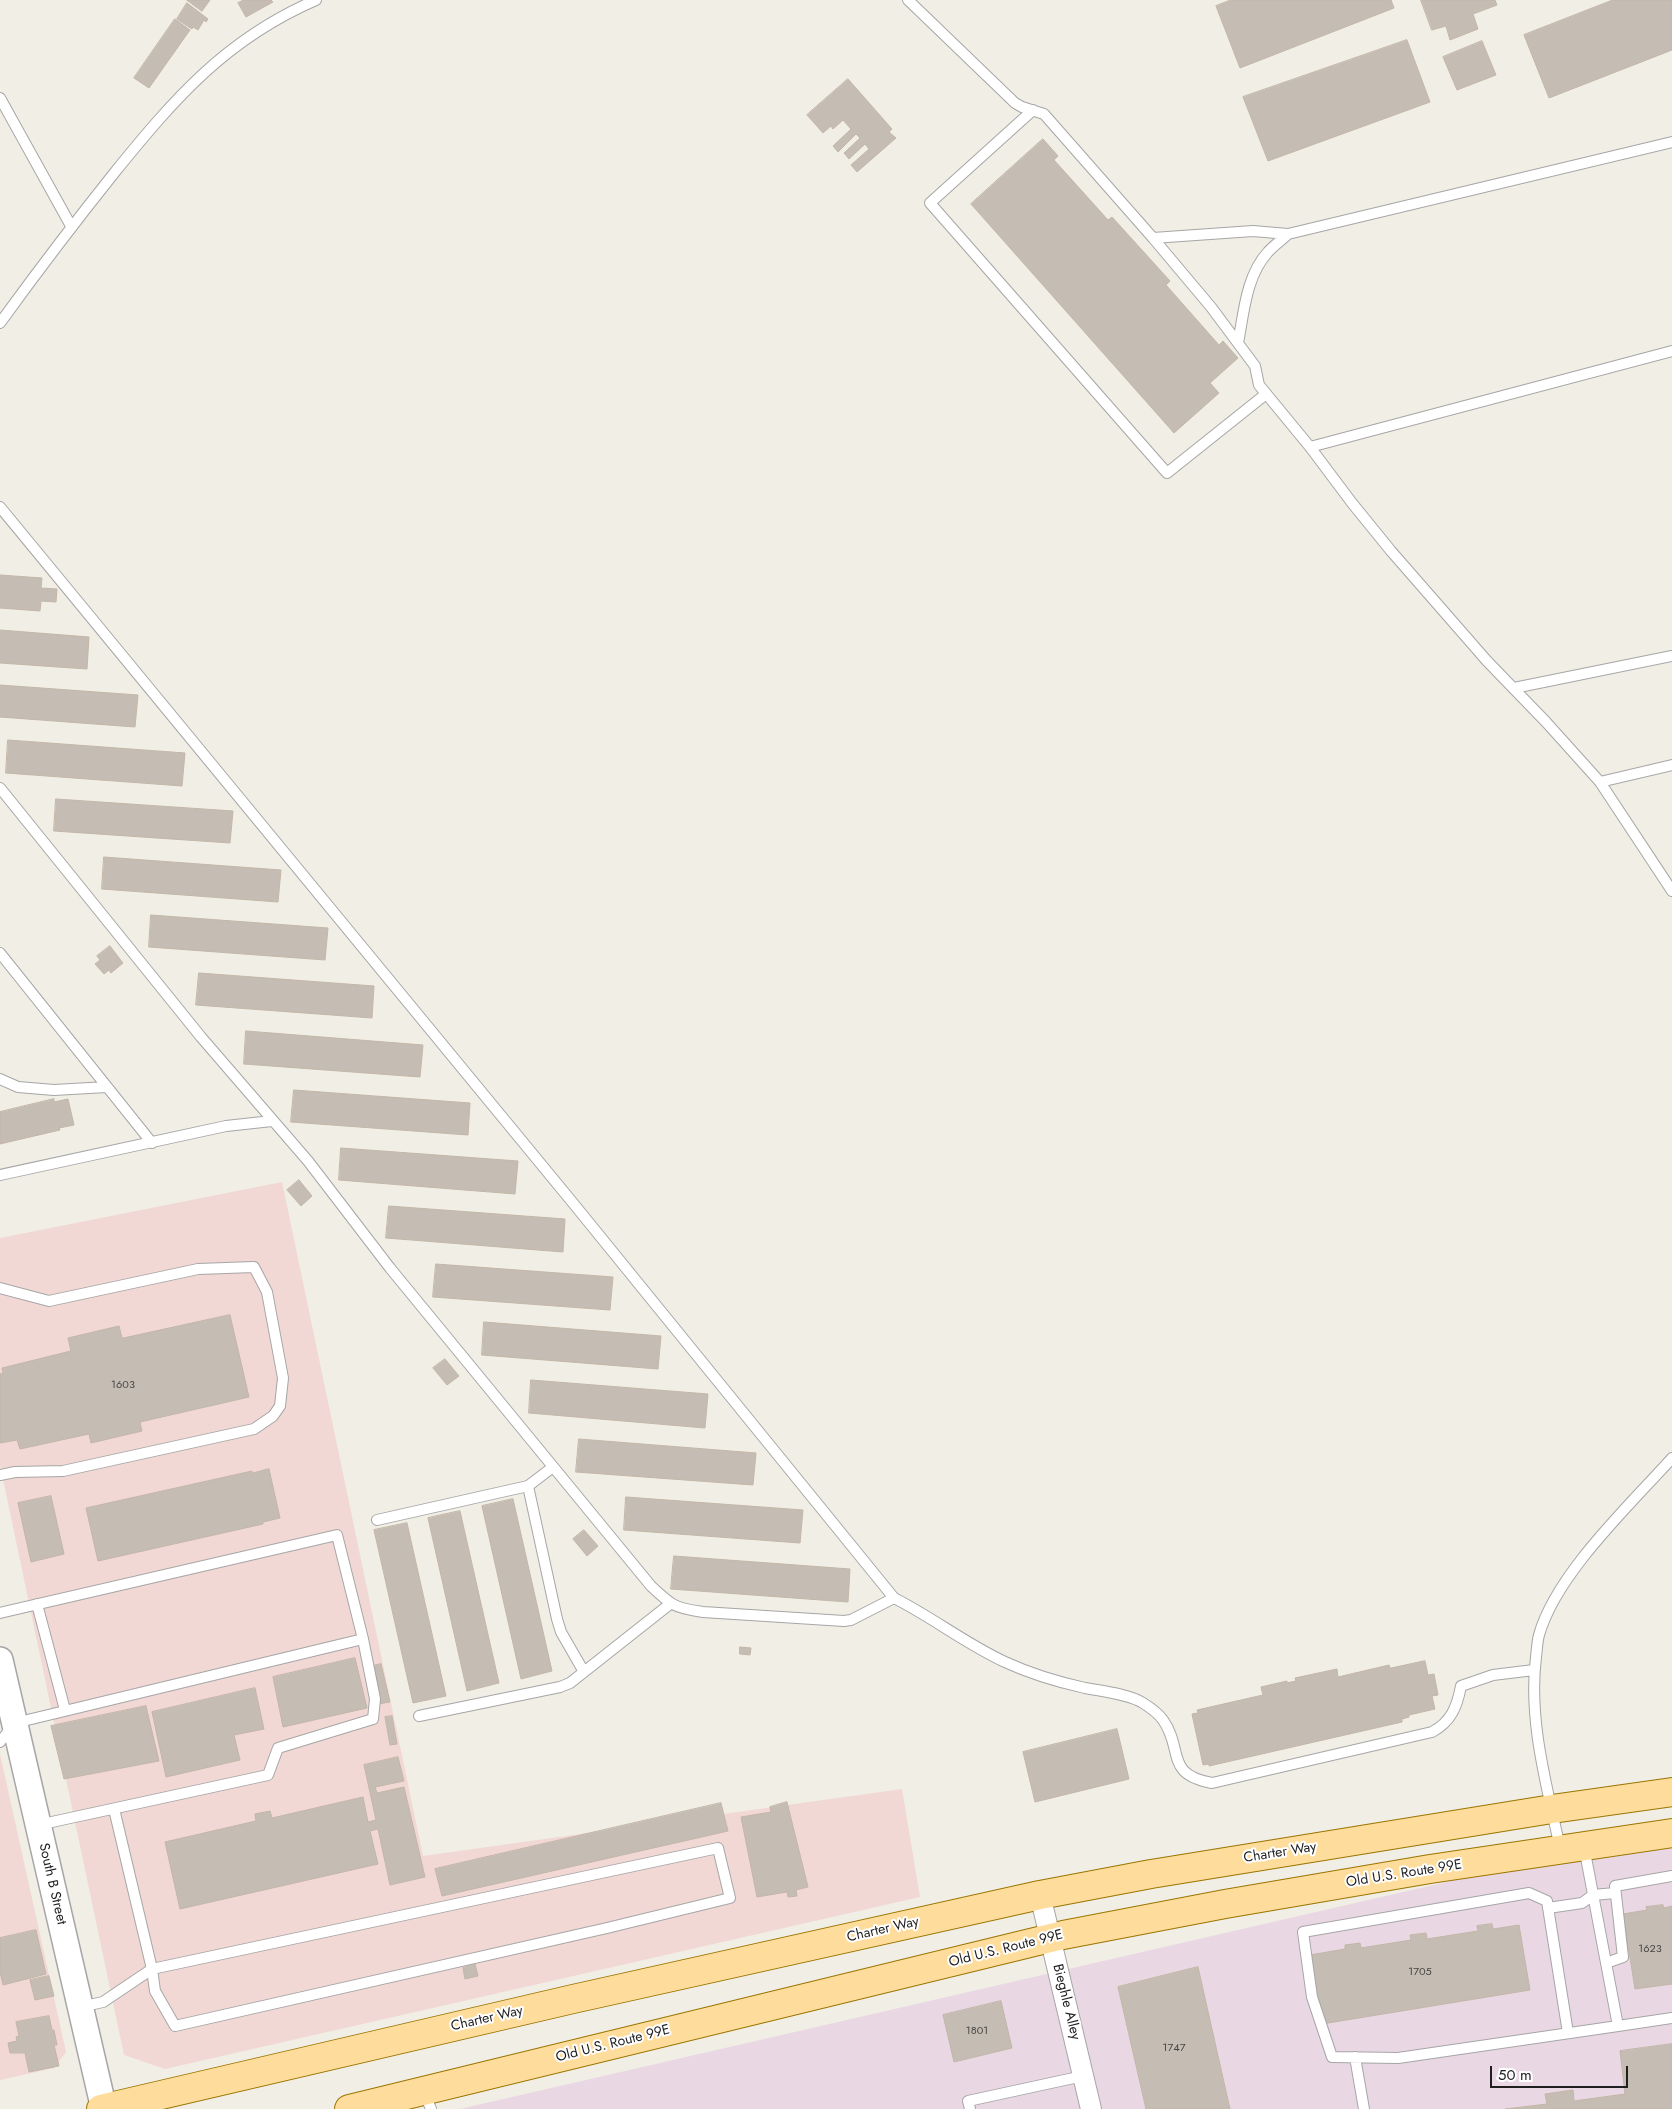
<!DOCTYPE html>
<style>
body{margin:0}
#map{position:relative;width:1672px;height:2109px;overflow:hidden;background:#f0eee5;font-family:Jost,sans-serif}
canvas{display:block}
.scale{position:absolute;left:1490px;top:2066px;width:138px;height:22px;box-sizing:border-box;border:2px solid #1f1f1f;border-top:0;padding-left:6px;font-size:15px;line-height:18px;white-space:nowrap;color:#1f1f1f;-webkit-text-stroke:4px #fff;paint-order:stroke}
</style>
<div id="map">
<canvas width="1672" height="2109"></canvas>
<div class="scale">50 m</div>
</div>
<script>
const g = document.querySelector('canvas').getContext('2d');
g.lineJoin = 'round';
function fillPath(path, color) { g.fillStyle = color; g.fill(path, 'evenodd'); }
function strokePath(path, color, width, dash) { g.strokeStyle = color; g.lineWidth = width; g.lineCap = dash ? 'butt' : 'round'; g.setLineDash(dash || []); g.stroke(path); }
function drawText(font, color, halo, rows, align = 'center') {
  g.font = font + ' Jost,sans-serif'; g.lineWidth = 4; g.setLineDash([]); g.textBaseline = 'middle'; g.strokeStyle = halo; g.fillStyle = color; for (const [text, x, y, turn = 0] of rows) {
    g.save(); g.translate(x, y); g.rotate((+turn || 0) * Math.PI / 180); g.textAlign = isNaN(turn) ? turn : align; if (halo) g.strokeText(text, 0, 0); g.fillText(text, 0, 0); g.restore();
  }
}
const commercial = new Path2D(`
 M282,1182L423,1856L902,1789L920,1897L165,2069L124,2055L0,1465V1238Z
 M0,1754L66,2052L54,2068L0,2080Z`);
const industrial = new Path2D(`
 M1672,1844V2109H460L1542,1860Z`);
const building = new Path2D(`
 M187,0H210L202,11Z
 M244,0H271L273,2L246,17L238,3Z
 M1231,0H1391L1394,8L1240,68L1216,6Z
 M1421,0H1495L1497,5L1473,14L1478,29L1450,40L1446,26L1432,30Z
 M1613,0H1672V50L1549,98L1524,35Z
 M187,3L208,19L206,22L204,20L198,30L193,27L192,29L177,19Z
 M175,19L190,30L149,88L134,78Z
 M1407,40L1430,102L1268,161L1243,97Z
 M1482,41L1496,75L1457,90L1443,57Z
 M848,79L892,129L889,132L896,138L857,172L851,165L869,149L865,144L849,159L844,153L860,138L856,134L838,152L833,146L851,129L843,120L833,129L831,126L823,133L807,115Z
 M1043,139L1058,156L1054,160L1108,220L1112,217L1170,281L1166,285L1219,345L1223,341L1238,358L1210,383L1219,393L1174,433L971,204Z
 M0,575L42,578L41,588L57,589L56,602L41,601L40,611L0,608Z
 M0,630L89,637L87,669L0,663Z
 M0,685L138,695L135,727L0,717Z
 M8,740L185,753L182,786L6,773Z
 M56,799L233,811L230,843L54,831Z
 M104,857L281,870L278,902L102,889Z
 M151,915L328,928L325,960L149,947Z
 M110,946L123,963L111,973L109,970L104,974L95,964L100,960L97,956Z
 M199,973L374,986L372,1018L196,1005Z
 M246,1031L423,1045L420,1077L244,1064Z
 M294,1090L470,1103L468,1135L291,1122Z
 M54,1099V1102L68,1099L74,1125L59,1128L60,1130L0,1144V1112Z
 M341,1148L518,1161L515,1194L339,1180Z
 M299,1180L312,1196L301,1206L287,1190Z
 M389,1206L565,1219L563,1252L386,1238Z
 M436,1264L613,1277L610,1310L433,1297Z
 M230,1315L249,1397L140,1422L142,1431L91,1443L89,1434L20,1449L17,1440L0,1443V1374L3,1373L2,1368L71,1351L68,1338L119,1326L122,1338Z
 M484,1322L661,1336L658,1369L482,1355Z
 M445,1359L459,1376L447,1385L433,1368Z
 M531,1380L708,1394L705,1428L529,1413Z
 M579,1439L756,1453L753,1485L576,1472Z
 M269,1469L280,1518L263,1522V1524L98,1561L86,1508L252,1471V1473Z
 M51,1496L64,1554L31,1562L18,1503Z
 M626,1497L803,1510L800,1543L624,1530Z
 M513,1499L552,1671L521,1679L482,1506Z
 M460,1511L499,1683L467,1691L428,1518Z
 M407,1523L446,1696L413,1703L374,1530Z
 M584,1530L598,1546L587,1556L573,1539Z
 M674,1556L850,1569L848,1602L671,1589Z
 M740,1647L751,1648L750,1655L740,1654Z
 M355,1658L367,1708L283,1727L273,1677Z
 M1425,1661L1428,1675L1434,1674L1438,1695L1432,1696L1435,1709L1409,1715V1717L1402,1719V1722L1209,1766V1764L1203,1765L1192,1714L1198,1713L1197,1710L1263,1695L1261,1687L1287,1681V1683L1296,1681L1295,1678L1337,1669L1338,1677L1389,1665L1390,1668Z
 M381,1664L390,1702L378,1704L369,1667Z
 M255,1688L264,1729L234,1735L240,1760L166,1777L152,1712Z
 M146,1706L159,1761L64,1779L51,1726Z
 M392,1716L397,1744L390,1745L385,1717Z
 M1117,1729L1129,1779L1035,1802L1023,1752Z
 M398,1757L404,1781L375,1787L377,1793L404,1787L425,1877L390,1885L378,1829L370,1831L378,1864L180,1909L165,1842L256,1821L255,1814L270,1811L272,1818L363,1797L368,1822L376,1820L364,1765Z
 M787,1802L808,1887L796,1890L797,1896L788,1897L787,1892L757,1897L741,1817L771,1812L770,1807Z
 M721,1803L728,1831L442,1896L435,1869Z
 M1663,1905L1664,1908L1672,1906V1984L1635,1989L1623,1914L1647,1910L1646,1907Z
 M1492,1924L1493,1929L1519,1925L1530,1990L1322,2024L1310,1955L1345,1949V1945L1360,1943L1361,1948L1411,1940L1410,1935L1426,1933L1427,1939L1478,1931L1477,1926Z
 M36,1930L46,1974L3,1985L0,1972V1938Z
 M475,1964L478,1976L465,1979L463,1968Z
 M1198,1967L1230,2109H1146L1118,1987Z
 M49,1976L54,1996L35,2000L30,1980Z
 M1001,2001L1012,2048L954,2062L943,2015Z
 M49,2016L52,2030H54L57,2045H54L59,2066L29,2072L25,2053H10L8,2043L17,2041L16,2037L19,2036L16,2022Z
 M1672,2044V2109H1505L1547,2104L1545,2094L1573,2090L1574,2101L1625,2094L1620,2051Z`);
const service = new Path2D(`
 M908,0L1015,103L1022,107L1044,114L1153,238L1211,307L1255,366L1259,385L1310,447L1352,503L1391,551L1487,661L1546,722L1600,782L1672,891
 M0,98L71,226
 M1033,110L930,203L1167,473L1266,394
 M1153,238L1253,231L1288,234L1672,142
 M0,323C37,272 75,222 115,172C175,98 226,39 316,0
 M1238,343C1244,312 1246,276 1268,252C1274,245 1282,240 1288,234
 M1310,447L1672,351
 M0,507L573,1203L894,1598
 M1514,688L1672,656
 M1600,782L1672,765
 M0,788L201,1037L308,1161L390,1268L651,1586C671,1605 674,1608 703,1612L844,1621L851,1620L894,1598C932,1617 966,1644 1005,1662C1031,1674 1058,1682 1085,1688C1101,1691 1129,1694 1143,1703C1151,1708 1158,1713 1163,1720C1184,1750 1164,1774 1212,1783L1432,1732C1451,1722 1457,1707 1461,1686L1493,1675L1534,1670
 M0,953L152,1143
 M0,1079L18,1087L54,1090L107,1087
 M0,1175L226,1126L272,1121
 M0,1288L49,1301L198,1269L254,1267L267,1292L283,1378L280,1406L273,1416L254,1429L63,1471L15,1472L0,1475
 M528,1486L557,1619L561,1632L584,1672
 M377,1520L528,1486L553,1467
 M37,1604L65,1710
 M0,1613L337,1535L363,1639L375,1699L373,1719L278,1748L268,1775L38,1825
 M419,1716L560,1687L570,1683L670,1604
 M0,1742L15,1723L363,1639
 M1560,1848C1547,1786 1528,1721 1536,1657C1537,1650 1537,1642 1539,1635C1556,1574 1630,1505 1672,1458
 M1548,1908L1582,1903L1593,1895L1615,1893
 M1606,1963L1623,1957L1615,1886L1672,1876
 M80,2007L103,2002L152,1969L718,1848L730,1898L607,1928L175,2026L155,1991L152,1969L114,1809
 M1618,2026L1672,2018
 M1568,2033L1547,1901L1529,1893L1303,1932L1312,1997L1332,2057L1398,2058L1618,2026L1584,1847
 M1355,2057L1364,2109
 M424,2092L431,2109
 M970,2109L968,2101L1083,2076`);
const minor = new Path2D(`
 M1040,1895L1091,2109`);
const tertiary = new Path2D(`
 M0,1660L104,2109`);
const primary = new Path2D(`
 M101,2109L573,1999L1040,1895L1151,1874L1552,1809L1672,1792
 M349,2109L1063,1935L1225,1904L1430,1869L1672,1833`);
const numberNames = [
 ["1603",123,1385],
 ["1623",1650,1949],
 ["1705",1420,1972],
 ["1801",977,2031],
 ["1747",1174,2048]
];
const streetNames = [
 ["Charter Way",1280,1853,-9],
 ["Old U.S. Route 99E",1404,1874,-9],
 ["South B Street",52,1884,77],
 ["Charter Way",883,1930,-13],
 ["Old U.S. Route 99E",1006,1949,-14],
 ["Bieghle Alley",1066,2002,76],
 ["Charter Way",487,2019,-13],
 ["Old U.S. Route 99E",613,2044,-14]
];
fillPath(commercial, '#f1d8d4');
fillPath(industrial, '#ead7e4');
fillPath(building, '#c5bdb4');
strokePath(building, '#c3b6a7', 1);
strokePath(service, '#a6a6a6', 12);
strokePath(minor, '#a6a6a6', 22);
strokePath(tertiary, '#a6a6a6', 28);
strokePath(primary, '#9b7500', 30);
strokePath(service, '#fff', 10);
strokePath(minor, '#fff', 20);
strokePath(tertiary, '#fff', 25);
strokePath(primary, '#fedd9c', 28);
drawText('11px', '#484644', null, numberNames);
drawText('14px', '#1f1f1f', '#fff', streetNames);
</script>
